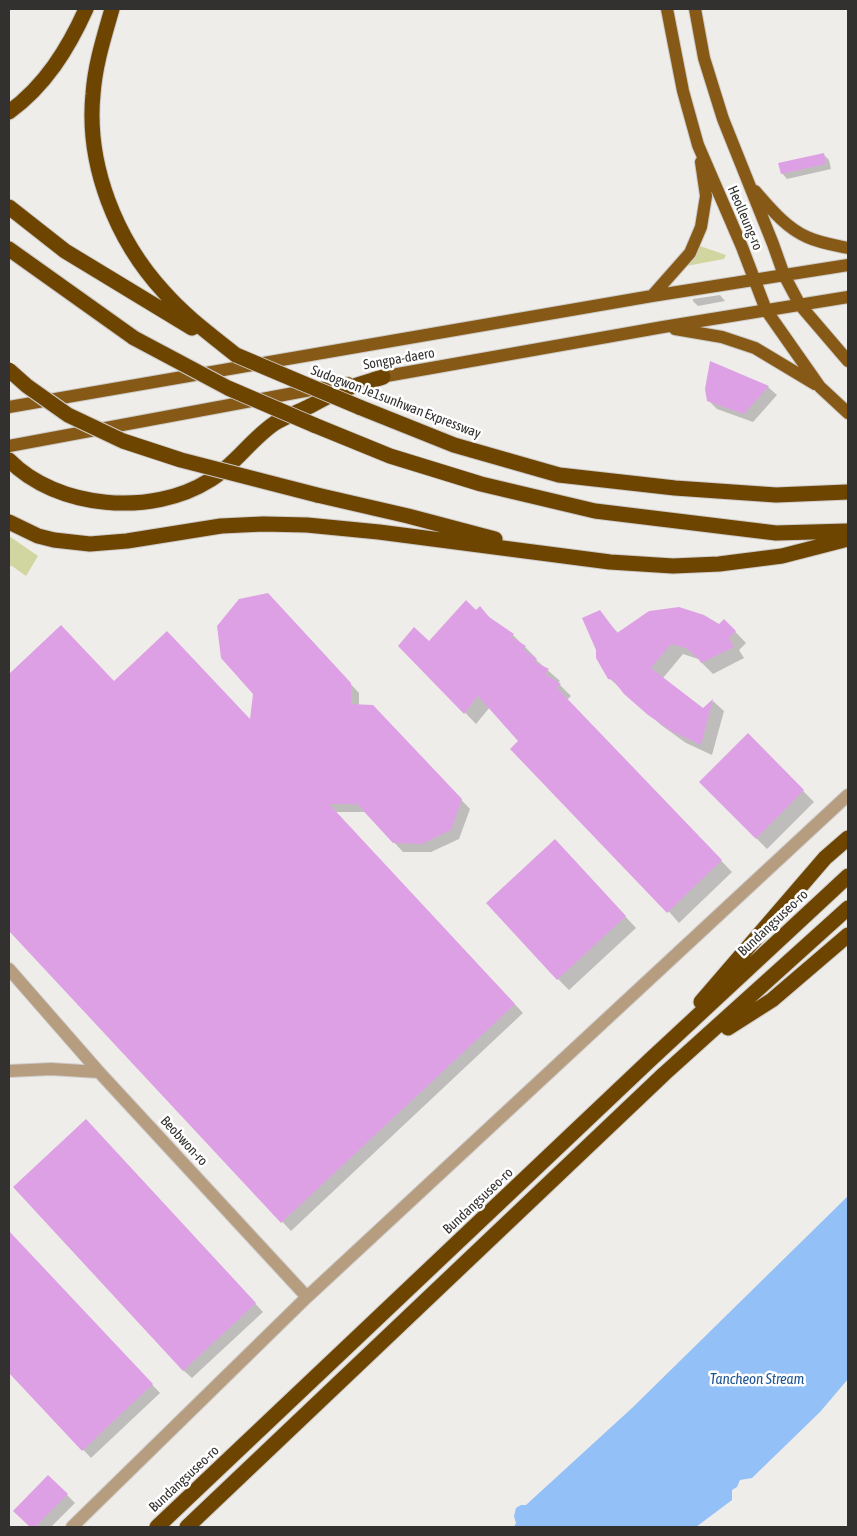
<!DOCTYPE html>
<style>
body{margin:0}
#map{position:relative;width:857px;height:1536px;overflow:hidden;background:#efedea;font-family:"Asap Condensed",sans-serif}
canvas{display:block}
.frame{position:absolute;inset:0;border:10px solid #323130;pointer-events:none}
</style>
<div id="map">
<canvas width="857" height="1536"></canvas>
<div class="frame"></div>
</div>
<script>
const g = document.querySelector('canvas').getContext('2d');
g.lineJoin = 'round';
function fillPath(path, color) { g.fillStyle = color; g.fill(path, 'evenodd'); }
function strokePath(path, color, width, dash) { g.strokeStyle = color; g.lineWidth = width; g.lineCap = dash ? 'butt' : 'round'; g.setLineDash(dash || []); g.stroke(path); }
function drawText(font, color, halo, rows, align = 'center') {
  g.font = font + ' "Asap Condensed",sans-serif'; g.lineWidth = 5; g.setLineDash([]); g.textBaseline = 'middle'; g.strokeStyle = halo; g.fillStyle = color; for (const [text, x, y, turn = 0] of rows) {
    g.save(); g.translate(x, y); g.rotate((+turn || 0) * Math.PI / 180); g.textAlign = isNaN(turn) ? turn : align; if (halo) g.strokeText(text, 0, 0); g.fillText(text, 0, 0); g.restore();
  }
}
const green = new Path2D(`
 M697,245L726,255L724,259L686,266Z
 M9,536L38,556L26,576L12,566H9Z`);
const water = new Path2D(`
 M848,1196V1371L847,1373L848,1379L820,1412L752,1478L740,1480L737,1487L732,1490V1500L696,1527H514L516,1523L514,1516L516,1508L521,1505H526L632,1408Z`);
const shadow = new Path2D(`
 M823,154L829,160L831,169L787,179L782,173Z
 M720,295L725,301L698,306L693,301V299Z
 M711,363L768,387L777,395L753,422L717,409L708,400Z
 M276,603L359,693V706L381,716L470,809L459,839L431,852H403L366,812H335L523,1013L291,1231L9,930V676L61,626L114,683L251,721Z
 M480,608L491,619L513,635L536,658L535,659L560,681L558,683L571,696L567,700L732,872L679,923L490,707L476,724L400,645L429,643L477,612Z
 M599,612L618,633L719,625L724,620L746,643L739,650L744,658L713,674L698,659L683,654L663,678L703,710L713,701L724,711L712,755L686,743L661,725L609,678Z
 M748,735L814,802L767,849L701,782Z
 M566,852L636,928L569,990L558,979Z
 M94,1129L263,1312L192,1378L183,1370Z
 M9,1232L160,1393L91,1458L9,1371Z
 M49,1477L75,1503L51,1527H31L15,1511Z`);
const building = new Path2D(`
 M824,153L826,164L781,174L778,163Z
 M710,361L769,386L744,414L707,401L705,389Z
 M268,593L351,683V704L373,705L462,799L451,830L422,844L393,843L357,804H329L515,1004L281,1223L9,931V674L61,625L114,681L167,631L250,719L253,694L221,658L217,626L239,599Z
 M466,600L476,610L480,606L489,617L514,634L511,637L526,646L523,649L537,659L535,662L549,669L545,674L561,684L557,688L722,860L667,913L510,749L518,741L478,696L464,714L398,646L414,627L429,641Z
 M679,607L704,615L719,624L724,619L736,631L729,638L734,647L701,663L699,659L686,648L671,644L651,668L703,708L713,699L701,745L673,732L648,715L624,694L613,680L608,679L596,658V650L582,618L600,610L617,633L649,611Z
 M748,733L804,790L756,839L699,782Z
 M555,839L626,916L557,980L486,903Z
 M86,1119L256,1303L183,1371L13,1187Z
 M9,1231L153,1384L82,1451L9,1373Z
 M48,1475L68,1494L35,1527H30L13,1511Z`);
const minor = new Path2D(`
 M9,969L99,1072
 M9,1071L51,1069L99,1072L307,1297
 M72,1527L307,1297L848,795`);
const major = new Path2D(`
 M667,9L683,91L698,145L742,247L766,310L820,387L848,413
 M695,9L704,58L723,119L773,244L784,275L800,305L848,361
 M755,191C770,208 786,228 807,237C820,243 834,245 848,248
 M652,296L690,253L701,227L706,196L701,162
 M675,329L722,337L755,348L815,384
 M375,378L663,327L848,297
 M9,407L652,296L848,265
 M9,446L348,383`);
const highway = new Path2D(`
 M112,9C104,37 95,65 93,94C86,165 116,240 164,292C185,316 211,335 236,355
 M9,112C45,86 68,49 86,9
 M9,207L65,251L192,328
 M9,249L134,338
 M359,407L454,445L559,475L675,488L776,495L848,492
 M314,425L390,456L481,484L595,511L776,533L848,531
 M9,460C57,509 152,517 210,480C235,465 251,439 275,423C285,417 296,413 306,408C316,403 326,397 336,393C351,386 367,382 383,377
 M317,495L408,516L495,539
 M9,522L38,536L54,540L90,544L127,541L221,526L263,524L307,525L379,532L610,562L673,566L719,564L782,556L848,539
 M701,1002L825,858L848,838
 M728,1028L772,1000L848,935
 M157,1527L650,1060L848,876
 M187,1527L664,1074L848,908`);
const highwayBridge = new Path2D(`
 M134,338L228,388L314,425
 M236,355L359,407
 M9,370L27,386L68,415L123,441L181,460L317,495`);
const streetNames = [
 ["Heolleung-ro",745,218,67],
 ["Songpa-daero",399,359,-10],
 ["Sudogwon Je1sunhwan Expressway",396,402,21],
 ["Bundangsuseo-ro",773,923,-43],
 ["Beobwon-ro",184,1141,47],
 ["Bundangsuseo-ro",478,1201,-43],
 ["Bundangsuseo-ro",184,1479,-43]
];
const waterNames = [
 ["Tancheon Stream",757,1379]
];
fillPath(green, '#d1d59f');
fillPath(water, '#93c0f7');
fillPath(shadow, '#0003');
fillPath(building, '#dea0e4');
strokePath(minor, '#cdcbc9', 14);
strokePath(major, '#cdcbc9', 14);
strokePath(highway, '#cdcbc9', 17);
strokePath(minor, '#b69d7f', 12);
strokePath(major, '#865a16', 12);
strokePath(highway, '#6d4400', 15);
strokePath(highwayBridge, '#cdcbc9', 17, []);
strokePath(highwayBridge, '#6d4400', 15);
drawText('14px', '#323130', '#fff', streetNames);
drawText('italic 15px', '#1d5492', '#fff', waterNames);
</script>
